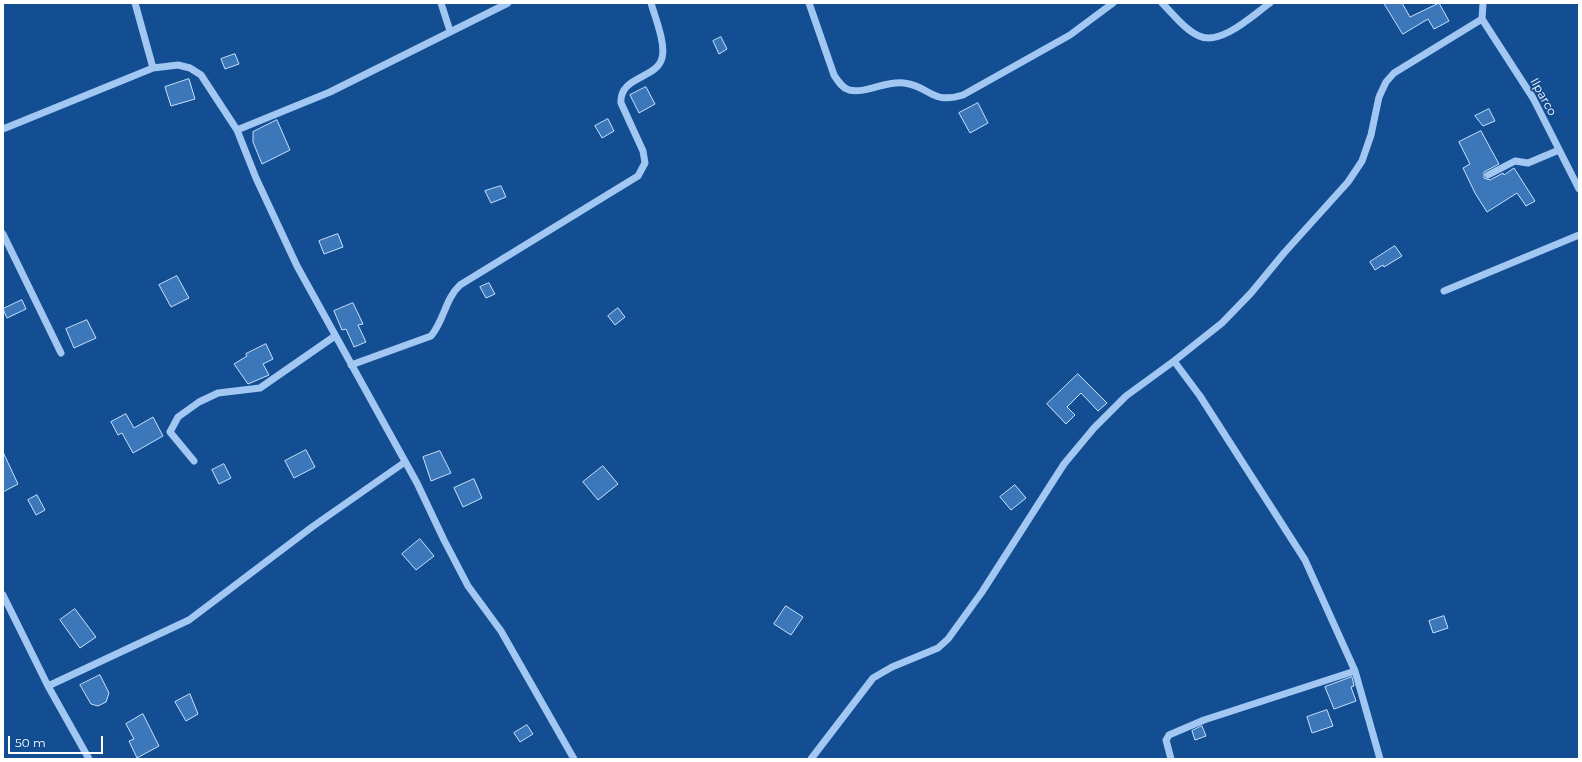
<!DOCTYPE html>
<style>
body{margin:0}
#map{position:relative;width:1582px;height:762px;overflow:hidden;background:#134d92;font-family:Montserrat,sans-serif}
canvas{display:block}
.frame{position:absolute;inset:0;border:4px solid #fff;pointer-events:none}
.scale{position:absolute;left:8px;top:736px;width:95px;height:18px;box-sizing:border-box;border:2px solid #fff;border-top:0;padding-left:5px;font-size:12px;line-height:14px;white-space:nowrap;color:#fff;-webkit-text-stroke:3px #134d92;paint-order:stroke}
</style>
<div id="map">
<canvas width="1582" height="762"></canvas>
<div class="frame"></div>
<div class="scale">50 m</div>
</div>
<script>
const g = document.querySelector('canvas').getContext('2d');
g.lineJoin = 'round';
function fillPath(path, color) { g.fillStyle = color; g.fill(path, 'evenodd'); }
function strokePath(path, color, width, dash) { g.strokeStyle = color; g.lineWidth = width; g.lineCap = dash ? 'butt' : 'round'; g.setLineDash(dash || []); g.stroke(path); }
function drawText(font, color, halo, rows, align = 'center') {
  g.font = font + ' Montserrat,sans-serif'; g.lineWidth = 3.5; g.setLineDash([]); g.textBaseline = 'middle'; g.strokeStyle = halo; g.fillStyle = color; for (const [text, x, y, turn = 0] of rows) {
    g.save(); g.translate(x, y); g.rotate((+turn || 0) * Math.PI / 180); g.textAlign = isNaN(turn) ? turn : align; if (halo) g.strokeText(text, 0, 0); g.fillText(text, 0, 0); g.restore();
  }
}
const building = new Path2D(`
 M1384,3H1402L1410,17L1439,3L1449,21L1434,29L1428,19L1403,34Z
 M721,37L727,49L719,54L713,41Z
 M235,54L239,64L225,69L221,59Z
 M189,79L195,99L171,106L165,87Z
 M646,87L655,104L639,113L630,95Z
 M978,103L988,123L970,133L959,113Z
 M1489,109L1495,121L1483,126L1475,116Z
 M608,119L614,131L602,138L595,126Z
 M277,120L290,150L262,164L253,142V132Z
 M1481,131L1499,164L1484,172V178L1490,180L1503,173L1504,175L1514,168L1535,201L1526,206L1517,193L1487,212L1475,193L1463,168L1470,164L1459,142Z
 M501,186L506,197L491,203L485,191Z
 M338,234L343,247L324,254L319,241Z
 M1395,246L1402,256L1384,267L1383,265L1375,270L1370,262Z
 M177,276L189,298L171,307L159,285Z
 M489,283L495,294L486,298L480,287Z
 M22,300L26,309L7,318L3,309Z
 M353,303L363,324L358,325L366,342L354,347L346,329L342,330L334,311Z
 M618,308L625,317L615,325L608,316Z
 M87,320L96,338L74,348L66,329Z
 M266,344L273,359L263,364L269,375L248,384L234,364L247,356L246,354Z
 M1078,374L1107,403L1098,411L1081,393L1067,407L1075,415L1066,424L1047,404Z
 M126,414L134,428L153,417L163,436L133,453L122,433L118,435L111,422Z
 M306,450L315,467L294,478L285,461Z
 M440,451L451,473L431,481L423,457Z
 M3,452L18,484L3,492Z
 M224,464L231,478L219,484L212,470Z
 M603,466L618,484L598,500L583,482Z
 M474,479L482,498L463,507L454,488Z
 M1015,485L1026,498L1011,510L1000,497Z
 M37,495L45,510L36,515L28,500Z
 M420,539L434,556L416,570L402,554Z
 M786,606L803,617L791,635L774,624Z
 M75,609L96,637L80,648L60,620Z
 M1444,616L1448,628L1433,633L1429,621Z
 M100,675L109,693L106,702L98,706L91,704L80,685Z
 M1352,677L1354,686L1351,687L1356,701L1334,709L1325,687Z
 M190,694L198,714L186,721L175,702Z
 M1327,710L1333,726L1312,733L1307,717Z
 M143,714L159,746L137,758L129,741L134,739L126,724Z
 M527,725L533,734L520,742L514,733Z
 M1202,726L1206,736L1195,740L1192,731Z`);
const minor = new Path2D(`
 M135,3L153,68
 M441,3L450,31
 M809,3L834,75C838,81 842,88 849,90C867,94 886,80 904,83C930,86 931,105 963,95L1070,35L1113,3
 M1162,3C1173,14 1185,30 1199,36C1221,46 1253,15 1270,3
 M1482,19L1533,98L1579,189
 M1482,19L1483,3
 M3,129L153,68L178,65L190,68L201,75L237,130L256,178L297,266L417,483L444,540L468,586L501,631L574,759
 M237,130L330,92L508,3
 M1488,175L1515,161L1528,163L1559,150
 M3,234L61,353
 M1444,291L1579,235
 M1174,361L1200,396L1305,560L1355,671L1380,759
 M351,365L431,336C444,321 445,299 460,285L638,176L645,163L643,151L621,103C619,76 657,79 662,58C666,44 655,17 651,3
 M194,461L170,432L178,417L199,402L218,393L260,388L335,336
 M3,595L48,686L89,759
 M48,686L189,620L312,527L405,462
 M811,759L873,678L892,667L938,648L948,639L982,592L1064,464L1094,428L1126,396L1174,361L1222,323L1251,293L1284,253L1348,182L1362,161L1371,135L1379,97L1386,82L1394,73L1482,19
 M1171,759L1166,740L1169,735L1204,720L1355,671`);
const streetNames = [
 ["Ilparco",1543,97,61]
];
fillPath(building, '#3c77ba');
strokePath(building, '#c8e1fc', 1);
strokePath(minor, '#a1c7f2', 7);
drawText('12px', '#fff', '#134d92', streetNames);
</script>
